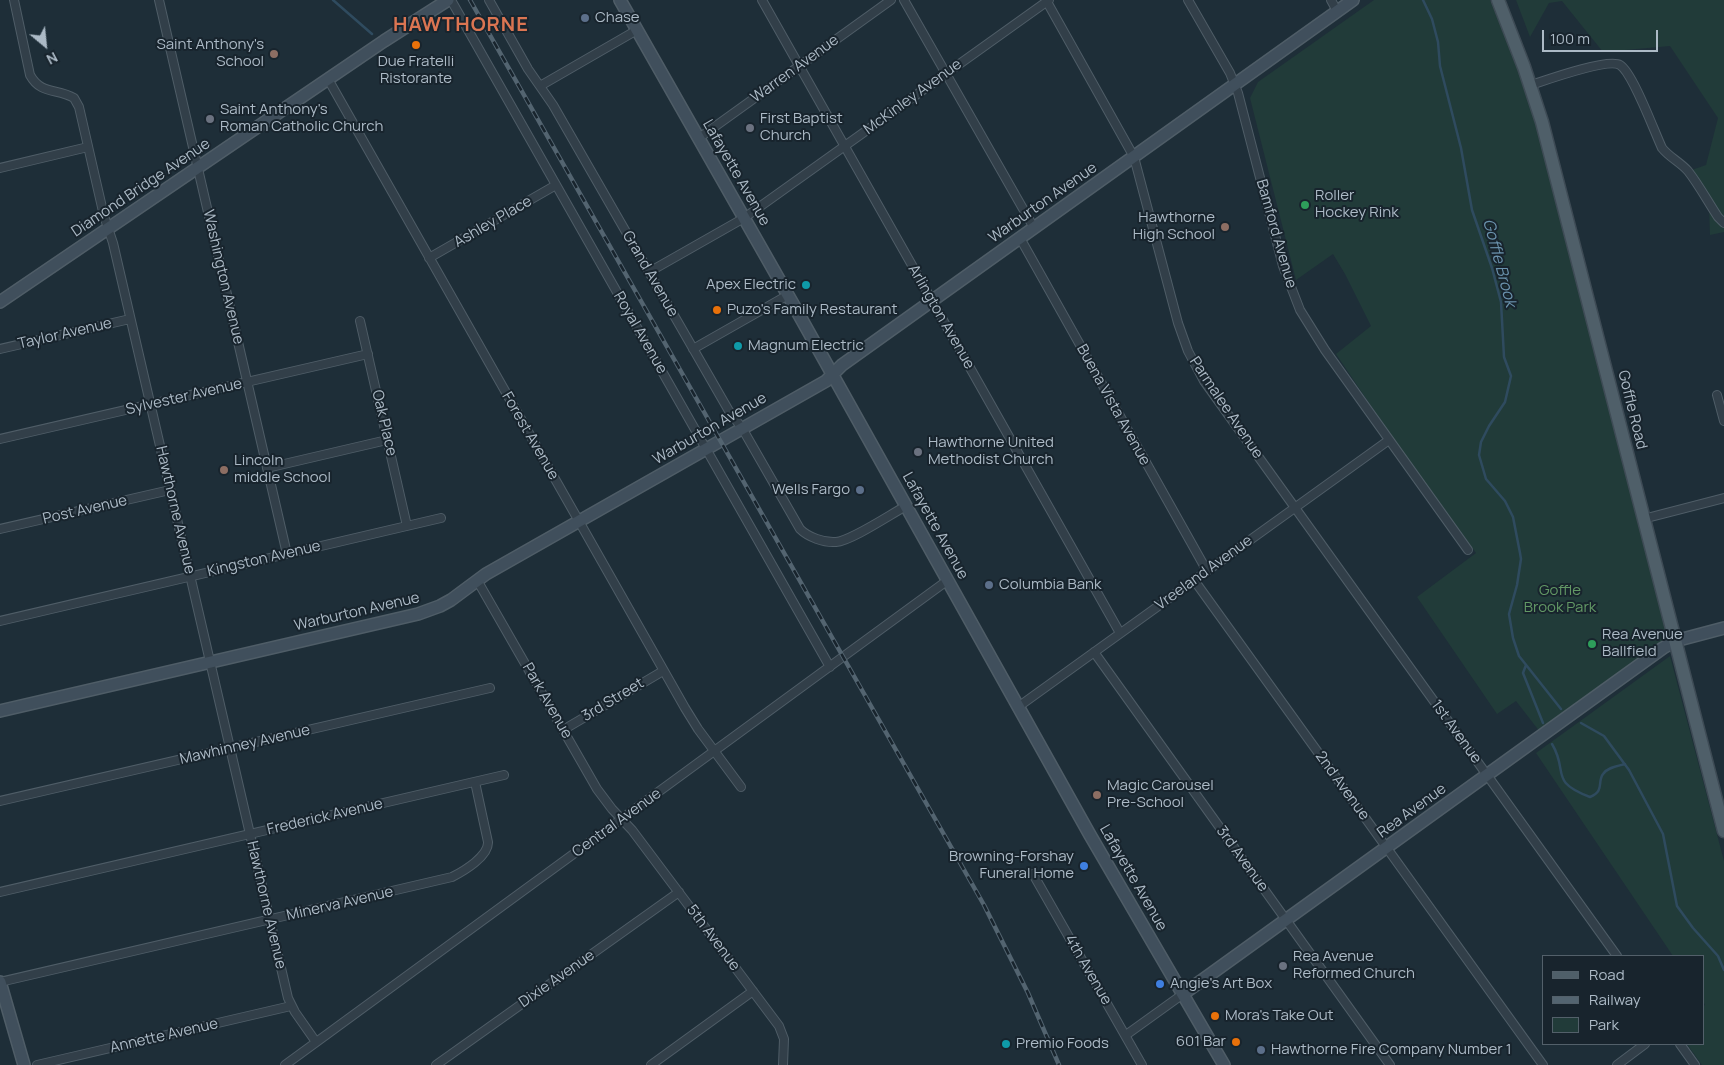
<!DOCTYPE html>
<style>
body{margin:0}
#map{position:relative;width:1724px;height:1065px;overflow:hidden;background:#1e2e38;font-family:Manrope,sans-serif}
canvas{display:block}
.legend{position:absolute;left:1542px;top:955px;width:162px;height:90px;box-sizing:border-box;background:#18242d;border:1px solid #53606a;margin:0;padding:6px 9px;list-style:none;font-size:15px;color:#acbac6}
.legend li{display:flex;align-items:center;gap:10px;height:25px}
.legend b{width:25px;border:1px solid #53606a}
.north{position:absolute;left:20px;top:20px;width:50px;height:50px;-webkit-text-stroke:4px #18242d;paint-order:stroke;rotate:152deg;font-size:14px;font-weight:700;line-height:20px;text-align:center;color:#acbac6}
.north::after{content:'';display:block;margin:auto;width:18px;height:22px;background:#acbac6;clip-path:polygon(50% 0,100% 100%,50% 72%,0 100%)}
.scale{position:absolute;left:1542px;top:30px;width:116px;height:22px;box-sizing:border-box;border:2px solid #acbac6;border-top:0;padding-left:6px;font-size:15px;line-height:18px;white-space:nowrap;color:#acbac6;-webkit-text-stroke:4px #18242d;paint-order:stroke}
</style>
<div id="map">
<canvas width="1724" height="1065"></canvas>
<ul class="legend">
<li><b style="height:6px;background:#4f5f69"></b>Road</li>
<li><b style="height:6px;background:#536470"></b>Railway</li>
<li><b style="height:14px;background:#213b39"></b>Park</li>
</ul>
<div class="north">N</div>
<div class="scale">100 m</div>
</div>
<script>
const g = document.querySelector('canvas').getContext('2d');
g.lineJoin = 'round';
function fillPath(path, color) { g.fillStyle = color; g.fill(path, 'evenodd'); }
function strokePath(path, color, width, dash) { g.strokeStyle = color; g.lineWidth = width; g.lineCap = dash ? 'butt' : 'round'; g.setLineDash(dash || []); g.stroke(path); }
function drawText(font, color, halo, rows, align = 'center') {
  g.font = font + ' Manrope,sans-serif'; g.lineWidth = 4; g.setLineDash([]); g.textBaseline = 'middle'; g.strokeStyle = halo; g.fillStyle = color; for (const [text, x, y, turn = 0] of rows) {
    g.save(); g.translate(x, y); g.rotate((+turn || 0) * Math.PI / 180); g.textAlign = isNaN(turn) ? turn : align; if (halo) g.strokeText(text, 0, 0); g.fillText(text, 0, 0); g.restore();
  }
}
const green = new Path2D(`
 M1374,0H1490L1515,60L1533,112L1668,639L1540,732L1516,701L1497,714L1417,597L1476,553L1390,434L1336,354L1371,326L1345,274L1333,254L1296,280L1250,98L1258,82Z
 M1516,0H1724V232L1710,235L1709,206L1686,172L1706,165L1718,118L1670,46L1603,52L1562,1L1549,3L1530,37Z
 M1670,656L1724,861V1065H1702L1687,1044H1703V1006L1705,1005L1703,1001V956H1673L1536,753Z`);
const stream = new Path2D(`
 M333,0L372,34
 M1423,0L1432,19L1438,42L1440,66L1461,148L1472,210L1492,268L1501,302L1504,357L1511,376L1505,402L1489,426L1481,442L1479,455L1486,479L1505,501L1513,517L1520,553L1521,559L1517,585L1509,614L1513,638L1519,656L1561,709
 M1526,665L1523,673L1543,723
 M1581,723L1604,736L1629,770L1663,834L1677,906L1693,928L1718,956L1724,970
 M1552,744C1569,772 1548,781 1590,797C1605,791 1597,782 1603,774C1608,767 1618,766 1625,764`);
const street = new Path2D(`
 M14,0L30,75C41,95 57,88 74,98L79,107L104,216L113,243L288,998L295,1012L316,1042
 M159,0L287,554
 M451,0L830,667
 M489,0L528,69L553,105L729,411L742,428L800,529C808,537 824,543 836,542C851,541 891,514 906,506
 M762,0L1120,633
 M904,0L1034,228
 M1046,0L1134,157L1178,323L1188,351L1204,381L1617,956
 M1188,0L1230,73L1238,93L1283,266L1300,310L1325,350L1468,550
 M1331,0L1337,11
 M328,79L685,708L698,729L741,787
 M1531,85C1546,80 1608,58 1620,65C1633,73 1654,131 1662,148C1669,157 1680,162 1688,171C1699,185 1708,202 1718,217L1724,223
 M540,86L637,30
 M699,138L891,0
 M0,168L88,147
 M1020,238L1207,571
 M429,258L556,185
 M649,272L744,218L1049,0
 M360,321L407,526
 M0,349L130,319
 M693,349L788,295
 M1717,395L1724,421
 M0,439L368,354
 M267,468L387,440
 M1643,519L1724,498
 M0,529L170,490
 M477,580L597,789L612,809L632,830L779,1026L784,1039L783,1065
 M1194,580L1543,1065
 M0,621L441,518
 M1094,652L1390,1065
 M1018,707L1389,440
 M563,730L663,671
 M0,801L490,688
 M1033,874L1142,1065
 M0,892L504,775
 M0,982L452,877C464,871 489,856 488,842L475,782
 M1126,1035L1183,994
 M1680,1044L1695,1065
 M37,1065L291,1006
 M285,1065L948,580
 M436,1065L679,892
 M651,1065L753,991
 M1617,1065L1645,1044`);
const secondary = new Path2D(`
 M620,0L793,304L1090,835L1224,1065
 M0,302L384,41L448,0
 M0,711L418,614L440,606L451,600L486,574L826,381L842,365L1353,0
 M0,982L24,1065
 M1183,994L1663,648L1675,641L1724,628`);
const primary = new Path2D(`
 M1498,0L1524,67L1542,122L1724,831`);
const rail = new Path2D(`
 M470,0L984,905L1028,993L1059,1065`);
const markers = [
 [585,18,5,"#5c6f8a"],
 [416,45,5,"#e8710a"],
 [274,54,5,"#8d6e63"],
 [210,119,5,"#6b7280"],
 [750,128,5,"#6b7280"],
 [1305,205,5,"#2e9e5b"],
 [1225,227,5,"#8d6e63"],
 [806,285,5,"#0f9aa8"],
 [717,310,5,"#e8710a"],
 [738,346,5,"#0f9aa8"],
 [918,452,5,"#6b7280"],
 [224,470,5,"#8d6e63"],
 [860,490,5,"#5c6f8a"],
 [989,585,5,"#5c6f8a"],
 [1592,644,5,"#2e9e5b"],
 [1097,795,5,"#8d6e63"],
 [1084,866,5,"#3f7fe0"],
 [1283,966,5,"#6b7280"],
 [1160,984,5,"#3f7fe0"],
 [1215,1016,5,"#e8710a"],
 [1236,1042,5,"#e8710a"],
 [1006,1044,5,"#0f9aa8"],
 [1261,1050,5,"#5c6f8a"]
];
const poiNames = [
 ["Chase",595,18],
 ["Saint Anthony's",264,45,"right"],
 ["School",264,62,"right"],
 ["Due Fratelli",416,62,"center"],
 ["Ristorante",416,79,"center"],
 ["Saint Anthony's",220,110],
 ["Roman Catholic Church",220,127],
 ["First Baptist",760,119],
 ["Church",760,136],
 ["Roller",1315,196],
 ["Hockey Rink",1315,213],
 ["Hawthorne",1215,218,"right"],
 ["High School",1215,235,"right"],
 ["Apex Electric",796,285,"right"],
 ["Puzo's Family Restaurant",727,310],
 ["Magnum Electric",748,346],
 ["Hawthorne United",928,443],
 ["Methodist Church",928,460],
 ["Lincoln",234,461],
 ["middle School",234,478],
 ["Wells Fargo",850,490,"right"],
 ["Columbia Bank",999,585],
 ["Rea Avenue",1602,635],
 ["Ballfield",1602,652],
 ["Magic Carousel",1107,786],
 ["Pre-School",1107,803],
 ["Browning-Forshay",1074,857,"right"],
 ["Funeral Home",1074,874,"right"],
 ["Rea Avenue",1293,957],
 ["Reformed Church",1293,974],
 ["Angie's Art Box",1170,984],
 ["Mora's Take Out",1225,1016],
 ["601 Bar",1226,1042,"right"],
 ["Premio Foods",1016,1044],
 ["Hawthorne Fire Company Number 1",1271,1050]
];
const streetNames = [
 ["Warren Avenue",795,69,-36],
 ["McKinley Avenue",913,97,-36],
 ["Lafayette Avenue",736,173,60],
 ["Diamond Bridge Avenue",141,188,-34],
 ["Warburton Avenue",1043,203,-35],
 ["Ashley Place",493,222,-30],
 ["Bamford Avenue",1276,234,74],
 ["Grand Avenue",650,274,60],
 ["Washington Avenue",223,277,77],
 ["Arlington Avenue",941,317,60],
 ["Royal Avenue",640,333,60],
 ["Taylor Avenue",65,334,-13],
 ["Sylvester Avenue",184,397,-13],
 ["Buena Vista Avenue",1113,405,61],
 ["Parmalee Avenue",1226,408,56],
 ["Goffle Road",1632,410,76],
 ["Oak Place",384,423,77],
 ["Warburton Avenue",710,429,-30],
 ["Forest Avenue",530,436,60],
 ["Post Avenue",85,510,-13],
 ["Hawthorne Avenue",175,510,77],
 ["Lafayette Avenue",935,526,61],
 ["Kingston Avenue",264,559,-13],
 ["Vreeland Avenue",1204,573,-36],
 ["Warburton Avenue",357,612,-13],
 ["3rd Street",613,700,-31],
 ["Park Avenue",547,701,60],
 ["1st Avenue",1456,732,54],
 ["Mawhinney Avenue",245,745,-13],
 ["2nd Avenue",1342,786,54],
 ["Rea Avenue",1412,811,-36],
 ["Frederick Avenue",325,817,-13],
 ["Central Avenue",617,823,-36],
 ["3rd Avenue",1242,859,54],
 ["Lafayette Avenue",1133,878,60],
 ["Minerva Avenue",340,904,-13],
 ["Hawthorne Avenue",266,905,77],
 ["5th Avenue",713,938,53],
 ["4th Avenue",1088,970,60],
 ["Dixie Avenue",557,979,-35],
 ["Annette Avenue",164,1036,-13]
];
const parkNames = [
 ["Goffle",1560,591],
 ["Brook Park",1560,608]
];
const waterNames = [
 ["Goffle Brook",1499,263,75]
];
const districtNames = [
 ["HAWTHORNE",461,25]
];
fillPath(green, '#213b39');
strokePath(stream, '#2f4b5f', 2.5);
strokePath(street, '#4f5d67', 10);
strokePath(secondary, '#4f5d67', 14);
strokePath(primary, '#3e4b55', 15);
strokePath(street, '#323f49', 8);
strokePath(secondary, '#404f5c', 11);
strokePath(primary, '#4f5f69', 12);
strokePath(rail, '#536470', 4.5);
strokePath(rail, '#18242d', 2.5, [8]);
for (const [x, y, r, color] of markers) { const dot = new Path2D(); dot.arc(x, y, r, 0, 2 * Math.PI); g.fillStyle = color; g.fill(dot); strokePath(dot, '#18242d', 2); }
drawText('15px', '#acbac6', '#18242d', poiNames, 'left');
drawText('15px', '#acbac6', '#18242d', streetNames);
drawText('15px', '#629865', '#18242d', parkNames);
drawText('italic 16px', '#6a92ac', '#18242d', waterNames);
g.letterSpacing = '1px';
drawText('bold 20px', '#db7552', '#18242d', districtNames);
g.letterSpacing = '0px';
</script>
